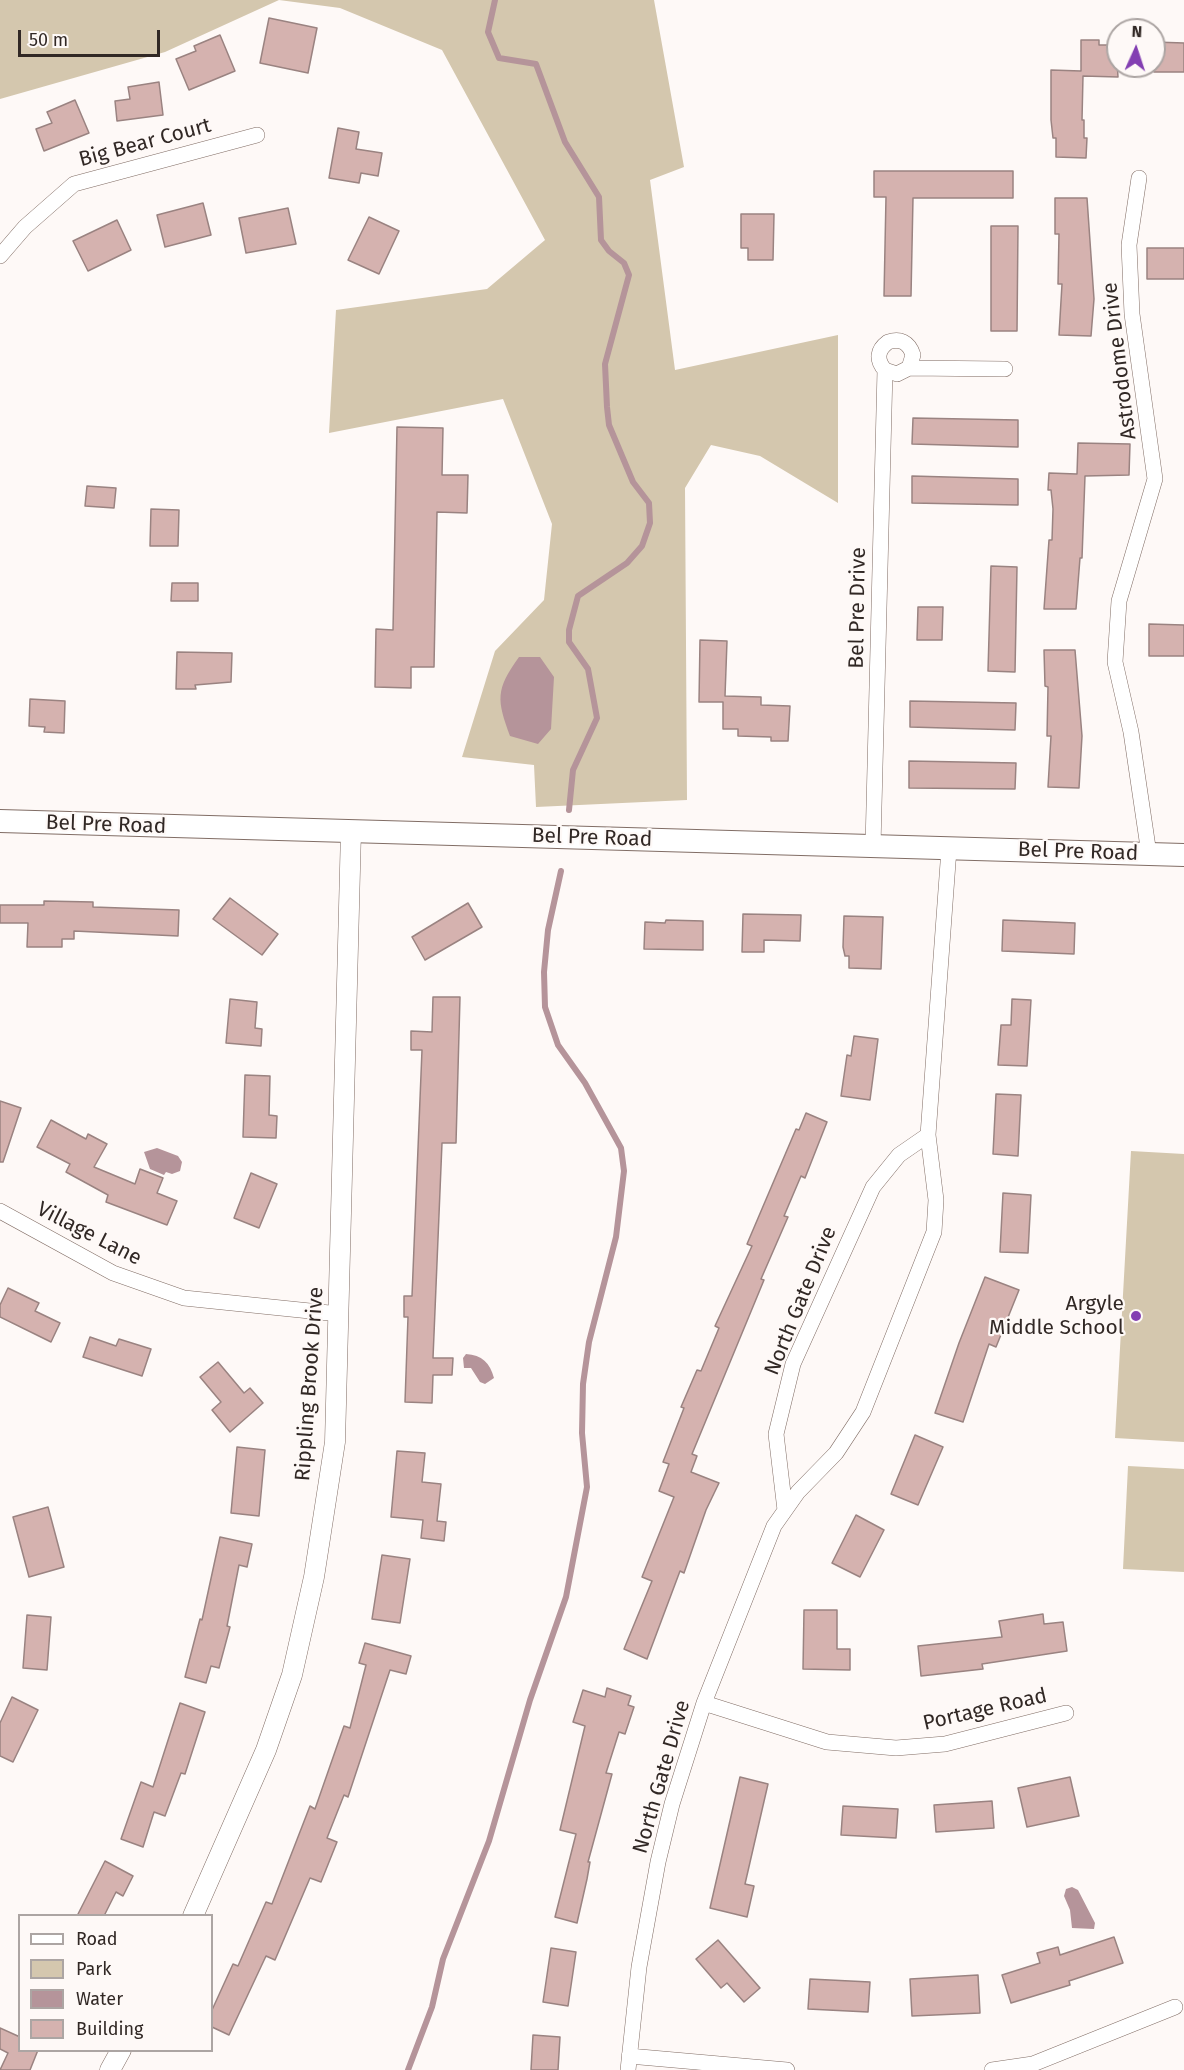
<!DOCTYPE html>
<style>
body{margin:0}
#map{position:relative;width:1184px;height:2070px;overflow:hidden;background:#fef9f7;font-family:"Fira Sans",sans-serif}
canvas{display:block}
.legend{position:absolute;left:18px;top:1914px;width:195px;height:138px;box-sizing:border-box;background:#fef9f7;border:2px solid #aca5a3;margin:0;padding:8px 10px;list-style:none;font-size:18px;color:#312825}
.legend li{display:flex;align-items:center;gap:12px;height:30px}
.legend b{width:30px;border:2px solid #aca5a3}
.north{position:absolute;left:1106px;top:18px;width:60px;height:60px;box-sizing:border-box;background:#fef9f7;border:2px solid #aca5a3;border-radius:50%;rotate:3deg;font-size:16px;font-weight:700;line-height:24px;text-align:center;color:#312825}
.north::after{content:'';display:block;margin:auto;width:21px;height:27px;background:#833fb2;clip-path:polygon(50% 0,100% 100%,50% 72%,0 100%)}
.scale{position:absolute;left:18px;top:30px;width:142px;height:27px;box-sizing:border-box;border:3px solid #312825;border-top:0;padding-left:8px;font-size:18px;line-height:21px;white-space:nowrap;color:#312825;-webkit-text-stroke:4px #fef9f7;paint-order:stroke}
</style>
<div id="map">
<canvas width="1184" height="2070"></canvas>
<ul class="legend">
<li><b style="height:8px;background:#fff"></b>Road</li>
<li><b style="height:16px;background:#d4c7ae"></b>Park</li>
<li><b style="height:16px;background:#b5949a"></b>Water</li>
<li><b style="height:16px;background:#d5b2af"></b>Building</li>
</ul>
<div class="north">N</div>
<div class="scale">50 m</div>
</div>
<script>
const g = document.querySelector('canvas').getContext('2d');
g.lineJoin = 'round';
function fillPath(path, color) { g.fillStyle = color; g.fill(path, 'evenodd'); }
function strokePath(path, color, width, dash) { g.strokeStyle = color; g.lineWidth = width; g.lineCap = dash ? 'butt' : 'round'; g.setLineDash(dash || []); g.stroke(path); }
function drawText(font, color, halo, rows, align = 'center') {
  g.font = font + ' "Fira Sans",sans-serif'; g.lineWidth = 4.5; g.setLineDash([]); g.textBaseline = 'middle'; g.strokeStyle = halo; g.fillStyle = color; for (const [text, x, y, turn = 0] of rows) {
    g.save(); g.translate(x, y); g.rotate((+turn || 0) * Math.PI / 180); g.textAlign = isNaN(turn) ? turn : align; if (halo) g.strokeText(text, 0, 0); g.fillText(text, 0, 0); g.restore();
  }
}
const green = new Path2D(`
 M0,0H279L165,52L0,99Z
 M279,0H654L684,167L650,180L675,370L838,335V503L760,456L711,445L685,488L687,800L536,807L534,765L462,757L495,651L544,600L552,524L503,399L329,433L336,310L487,289L545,240L442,50L340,8Z
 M1131,1151L1184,1154V1442L1115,1438Z
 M1128,1466L1184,1469V1572L1123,1569Z`);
const water = new Path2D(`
 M519,657H540L554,677L551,729L538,744L510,736C497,700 495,690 519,657Z
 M157,1148L178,1156L182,1162L180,1171L172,1174L166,1172L164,1175L150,1169L144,1152Z
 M466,1354C482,1355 490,1363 494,1378L485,1384L480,1382L471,1368H464L463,1358Z
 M1072,1887L1078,1890L1095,1923L1094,1929L1072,1928L1070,1910L1064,1896L1066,1889Z`);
const stream = new Path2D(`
 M495,0L488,32L499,58L536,64L565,142L599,197L601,240L609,251L624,263L629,275L605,364L607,407L609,425L633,482L649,503L650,523L642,546L627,563L578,596L569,630V642L588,669L597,718L573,770L569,810
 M408,2070L432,2007L443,1959L489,1841L530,1700L566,1597L587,1487L582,1433L583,1384L589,1342L616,1237L624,1171L621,1148L585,1083L558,1045L545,1007L544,972L548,930L561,871`);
const building = new Path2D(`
 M269,18L317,28L308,73L260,63Z
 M220,35L235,71L189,90L176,59L196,51L194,46Z
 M1081,40H1099V45H1116L1118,77L1083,76L1082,120H1084V138H1087L1086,158L1056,157V138H1053L1051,120V70L1081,71Z
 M1154,42L1184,43V72H1154Z
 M159,82L163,115L117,121L115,101L130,99L128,87Z
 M75,100L89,133L44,151L36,129L52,123L47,112Z
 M338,128L359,132L356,149L382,153L378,176L361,173L359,183L329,178Z
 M874,171H1013V198H913L911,296H884L886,197H874Z
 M1055,198H1087L1094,299L1091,336L1059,335L1062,284H1058L1059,234H1055Z
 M203,203L211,235L165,247L157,215Z
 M288,208L296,244L246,253L239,218Z
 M741,214H774L773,260H748V248H741Z
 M369,217L399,231L379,274L348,260Z
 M117,220L131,250L88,271L73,241Z
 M991,226H1018L1017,331H991Z
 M1147,248H1184V279H1147Z
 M913,418L1018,420V447L912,444Z
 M397,427L443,428L442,475H468L467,513L437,512L434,667H411V688L375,687L376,629L393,630Z
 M1078,443L1130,444L1129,475L1085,476L1082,558H1080L1076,609H1044L1049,540H1052L1053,509L1051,490H1048L1049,473L1077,474Z
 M912,476L1018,479V505L912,503Z
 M87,486L116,488L114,508L85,506Z
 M151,509L179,510L178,546H150Z
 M991,566L1017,567L1015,672L988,671Z
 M172,583H198V601H171Z
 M918,607H943L942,640H917Z
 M1149,624L1184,625V656H1149Z
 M700,640L727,641L725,696L761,697V705L790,706L788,741H771V737L738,736V729H723V702H699Z
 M1044,650H1075L1082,736L1079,788L1048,787L1051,736H1047L1048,687L1045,686Z
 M177,652L232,653L231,682L195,685L196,689H176Z
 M30,699L65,701L64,733L44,732L45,727L29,726Z
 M910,701L1016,703L1015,730L910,727Z
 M909,761L1016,763L1015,789L909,788Z
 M230,898L278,934L262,955L213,919Z
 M44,901L93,902V907L179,910L178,936L74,931V939H62V947H27L28,923H0V905H44Z
 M468,903L482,927L425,960L412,937Z
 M743,914L801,915L800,941L764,940V952H742Z
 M844,916L883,917L881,969L849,968V956H845L843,947Z
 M666,920L703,921V950L644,949L645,922L665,923Z
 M1003,920L1075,923L1074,954L1002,951Z
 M433,997H460L456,1143H442L433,1358H453L452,1375H433L432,1403L405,1402L408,1317H404V1296H412L422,1050H411V1031L432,1032Z
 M230,999L257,1002L255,1028L262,1029L261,1046L226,1043Z
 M1012,999L1031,1000L1027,1066L998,1065L1001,1025H1011Z
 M854,1036L878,1039L870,1100L841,1096L847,1055L851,1056Z
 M245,1075L270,1076L269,1115L277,1116L276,1138L243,1137Z
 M996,1094L1021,1095L1018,1156L993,1154Z
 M0,1101L21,1108L3,1162H0Z
 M806,1113L827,1122L805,1178L801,1176L784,1216L788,1217L761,1279L764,1280L692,1454L697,1456L691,1472L719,1483L706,1510L684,1573L680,1571L647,1659L624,1649L652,1581L642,1577L674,1497L659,1491L669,1464L663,1462L684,1408L681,1407L697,1370L701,1371L719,1328L715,1326L752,1246L747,1244L796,1129L799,1130Z
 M51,1120L86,1139L88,1134L107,1144L94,1167L135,1184L140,1169L163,1178L157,1193L177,1201L167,1225L106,1202L108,1195L66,1172L70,1164L37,1147Z
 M251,1173L277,1184L259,1228L234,1218Z
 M1003,1193L1031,1195L1028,1253L1000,1252Z
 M985,1277L1019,1290L996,1347L989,1344L963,1422L935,1413L959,1343Z
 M8,1288L39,1303L35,1311L60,1323L51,1342L0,1317V1305Z
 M90,1337L116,1346L119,1339L151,1349L142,1376L83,1357Z
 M218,1362L244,1393L250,1388L263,1403L230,1432L212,1410L221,1402L200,1377Z
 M915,1435L943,1447L918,1505L891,1494Z
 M237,1447L265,1450L259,1516L231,1513Z
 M397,1451L425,1453L422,1482L441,1484L437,1521L446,1522L444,1541L421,1538L423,1520L391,1517Z
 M48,1507L64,1567L29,1577L13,1517Z
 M856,1515L884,1530L860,1577L832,1563Z
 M220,1537L252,1544L247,1567L239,1565L227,1626L230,1627L219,1668L211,1666L206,1683L185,1677L200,1619L202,1620Z
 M382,1555L410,1559L400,1623L372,1619Z
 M804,1610H837V1649H850V1670L803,1669Z
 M1043,1614L1044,1624L1063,1622L1067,1651L982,1664L983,1669L921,1676L918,1646L1002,1637L999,1621Z
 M27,1615L51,1617L47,1670L23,1668Z
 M365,1643L411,1656L406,1674L390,1670L348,1797L344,1795L327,1838L337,1842L321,1882L310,1878L275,1960L266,1956L229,2035L212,2027V2010L233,1964L238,1966L266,1902L272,1904L310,1806L315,1809L344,1726L350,1728L366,1665L359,1663Z
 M607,1688L631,1696L628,1705L634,1707L625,1734L619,1732L606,1773L612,1774L588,1862H590L587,1879L577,1923L555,1917L576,1834L560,1830L585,1726L573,1722L583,1690L605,1697Z
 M12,1697L38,1710L13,1762L0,1756V1723Z
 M180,1703L205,1712L185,1774L181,1773L165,1816L154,1812L143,1847L121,1839L141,1782L153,1787Z
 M740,1777L768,1784L745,1884L754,1886L747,1917L710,1908Z
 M1070,1777L1079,1816L1027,1827L1018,1788Z
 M992,1801L994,1828L936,1832L934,1805Z
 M843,1806L898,1809L896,1838L841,1835Z
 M105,1861L133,1876L123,1896L116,1892L104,1916H77Z
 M1114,1937L1123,1963L1069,1981L1070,1985L1011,2003L1002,1975L1040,1963L1037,1953L1058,1947L1060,1955Z
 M718,1940L760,1988L744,2002L727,1983L721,1988L696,1959Z
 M551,1948L576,1952L568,2006L543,2002Z
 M978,1975L980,2013L912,2016L910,1979Z
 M810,1979L870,1982L868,2012L808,2009Z
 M0,2028L20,2037V2050H38L30,2070H0L8,2053L0,2049Z
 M533,2035L560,2037L558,2070H531Z`);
const minor = new Path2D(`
 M1139,178L1129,245L1132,314L1155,479L1119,601L1115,662L1131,732L1149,854
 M0,256L25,227L74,184L257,135
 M909,368L1005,369
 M873,846L885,370C876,360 877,350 888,342C900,338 909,342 913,355L909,368L897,374L885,370
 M0,1211L113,1273L184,1298L339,1314
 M785,1510L776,1434L793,1364L873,1187L899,1155L928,1135
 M704,1703L827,1742L896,1748L945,1744L1066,1713
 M629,2056L787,2070
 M628,2070L639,1967L658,1862L672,1804L704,1703L774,1526L798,1492L836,1453L863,1412L934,1232L936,1200L928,1135L949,849
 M992,2070L1033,2064L1175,2007`);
const tertiary = new Path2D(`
 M193,1916L266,1750L292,1675L314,1577L335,1442L351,831
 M110,2070L121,2050`);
const secondary = new Path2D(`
 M0,821L1184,855`);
const markers = [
 [1136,1316,6,"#833fb2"]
];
const streetNames = [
 ["Big Bear Court",145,143,-15],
 ["Astrodome Drive",1120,361,-97],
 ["Bel Pre Drive",858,608,-89],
 ["Bel Pre Road",106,825,2],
 ["Bel Pre Road",592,838,2],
 ["Bel Pre Road",1078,852,2],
 ["Village Lane",89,1234,27],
 ["North Gate Drive",801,1301,-68],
 ["Rippling Brook Drive",310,1384,-86],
 ["Portage Road",985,1710,-13],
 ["North Gate Drive",662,1777,-74]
];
const poiNames = [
 ["Argyle",1124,1304],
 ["Middle School",1124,1328]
];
fillPath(green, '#d4c7ae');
fillPath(water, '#b5949a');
strokePath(stream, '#b5949a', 6);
fillPath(building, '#d5b2af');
strokePath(building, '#9a8381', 1.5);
strokePath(minor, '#816d65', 16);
strokePath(tertiary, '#816d65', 21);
strokePath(secondary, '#816d65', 24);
strokePath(minor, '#fff', 15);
strokePath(tertiary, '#fff', 20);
strokePath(secondary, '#fff', 22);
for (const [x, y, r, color] of markers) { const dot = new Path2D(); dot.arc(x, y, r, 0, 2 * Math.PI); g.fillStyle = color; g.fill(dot); strokePath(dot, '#fef9f7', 2); }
drawText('21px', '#312825', '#fef9f7', streetNames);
drawText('21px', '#312825', '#fef9f7', poiNames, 'right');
</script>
